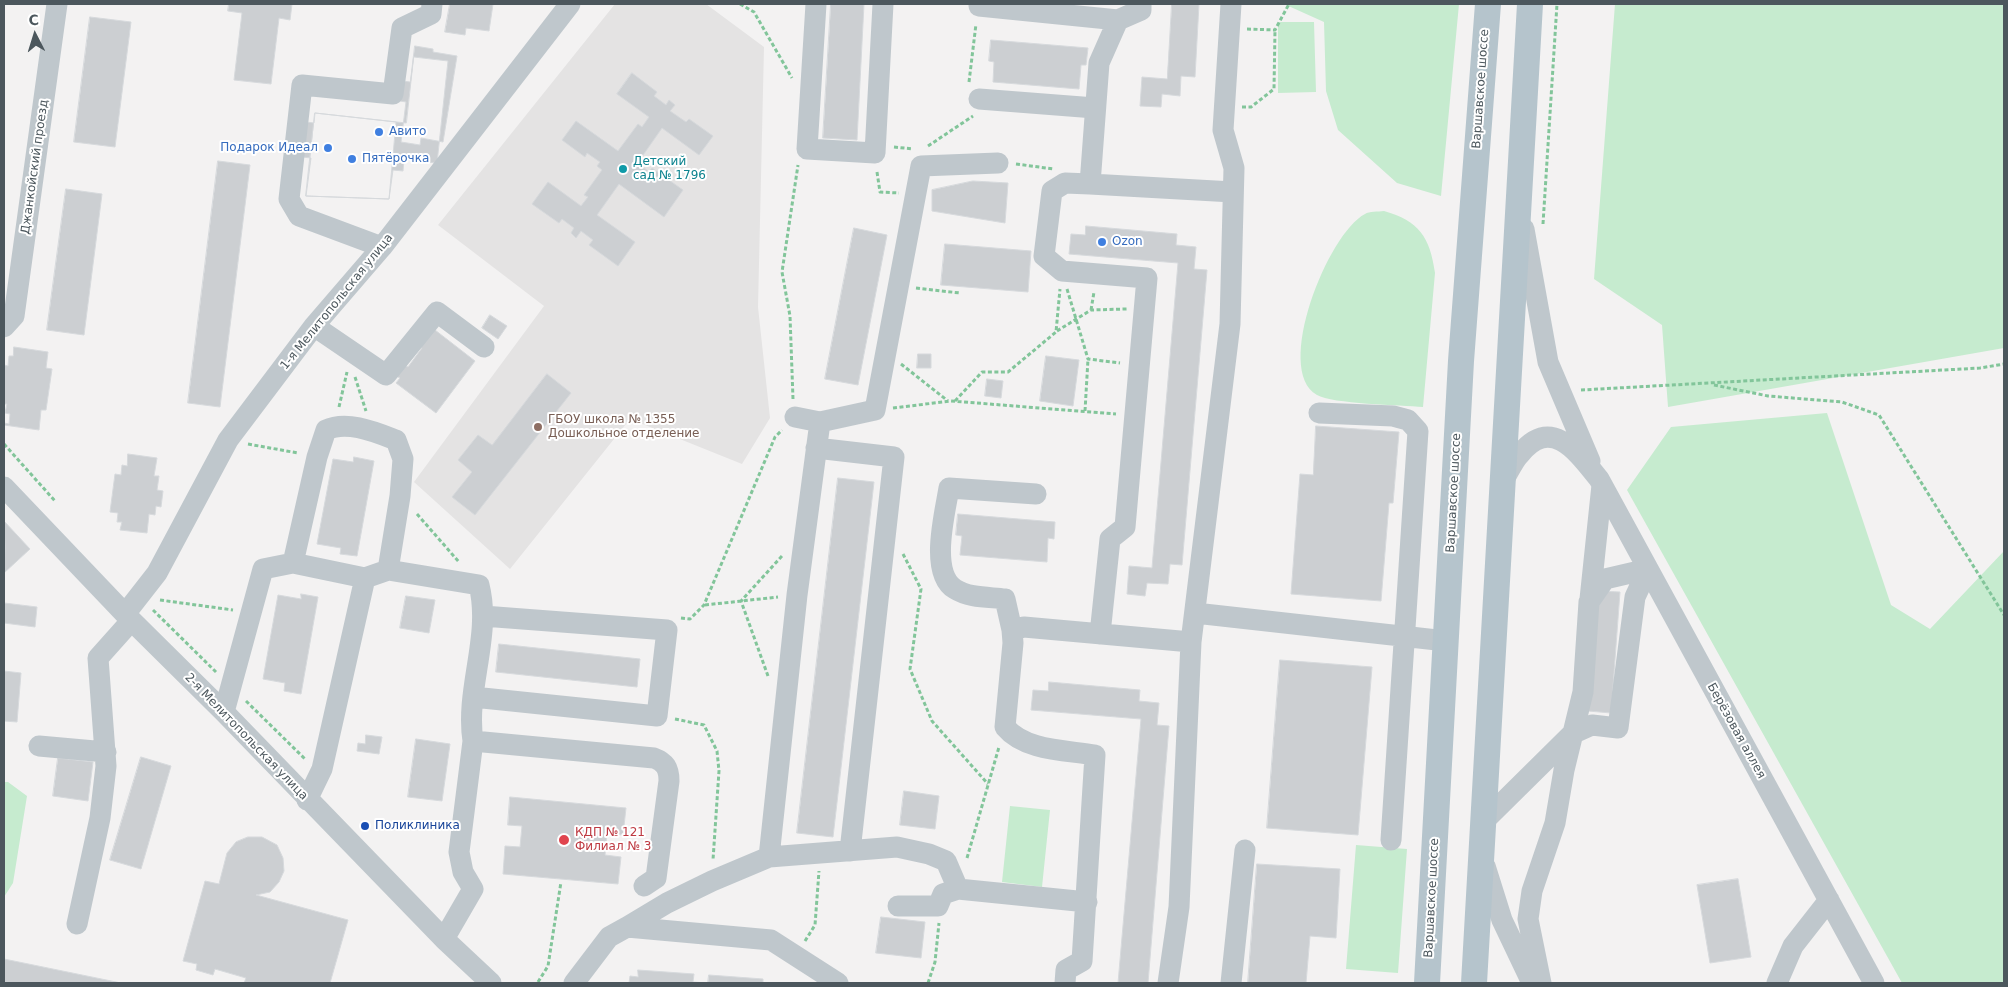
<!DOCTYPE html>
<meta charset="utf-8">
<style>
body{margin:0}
#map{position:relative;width:2008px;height:987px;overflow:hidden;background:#f3f2f2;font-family:"DejaVu Sans",sans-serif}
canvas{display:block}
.frame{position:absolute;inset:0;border:5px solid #4c575d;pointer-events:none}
.north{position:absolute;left:10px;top:10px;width:50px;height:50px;-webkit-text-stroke:4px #fff;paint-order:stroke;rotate:355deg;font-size:14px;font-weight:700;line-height:20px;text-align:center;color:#4c575d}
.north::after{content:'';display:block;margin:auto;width:18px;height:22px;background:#4c575d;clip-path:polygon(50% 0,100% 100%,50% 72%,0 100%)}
</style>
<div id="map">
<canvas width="2008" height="987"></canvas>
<div class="frame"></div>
<div class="north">С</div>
</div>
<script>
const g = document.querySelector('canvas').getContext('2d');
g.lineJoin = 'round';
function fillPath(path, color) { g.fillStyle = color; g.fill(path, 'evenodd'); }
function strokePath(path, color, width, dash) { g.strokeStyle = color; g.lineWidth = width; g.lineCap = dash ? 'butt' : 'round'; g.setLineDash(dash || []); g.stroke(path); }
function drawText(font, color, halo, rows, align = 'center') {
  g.font = font + ' "DejaVu Sans",sans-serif'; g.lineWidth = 4; g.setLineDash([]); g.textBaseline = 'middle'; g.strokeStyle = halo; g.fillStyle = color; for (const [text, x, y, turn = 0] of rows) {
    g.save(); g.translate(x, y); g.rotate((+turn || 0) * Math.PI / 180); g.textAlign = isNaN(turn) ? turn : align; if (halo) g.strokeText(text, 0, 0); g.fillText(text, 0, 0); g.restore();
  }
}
const education = new Path2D(`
 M615,4H706L764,47L758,307L770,418L742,464L630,419L510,569L414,482L544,306L438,225Z`);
const green = new Path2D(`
 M1284,4H1459L1441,196L1397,183L1338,130L1326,91L1324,22Z
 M1615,4H2004V348L1668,407L1662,325L1594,279Z
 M1278,22H1314L1316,92L1278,93Z
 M1384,211C1419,221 1430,237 1435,273L1423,407C1401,405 1332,404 1317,395C1273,370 1328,233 1365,214C1369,211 1378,212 1384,211Z
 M1827,413L1891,605L1930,629L2004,551V983H1902L1627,490L1671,427Z
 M4,782H8L27,796L13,883L4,897Z
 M1010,806L1050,810L1042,887L1002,882Z
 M1356,845L1407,849L1398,973L1346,969Z`);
const building = new Path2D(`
 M229,4H292L290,20L279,18L271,84L234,80L242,13L228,11Z
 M450,4H493L489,31L466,28L465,35L445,32Z
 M831,4H864L857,140L823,138Z
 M1172,4H1199L1195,77L1181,76L1180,96L1162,94L1161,107L1140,106L1142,77L1167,79Z
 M90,17L131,22L115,147L74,142Z
 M991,40L1088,48L1086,65H1081L1079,89L993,82L994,62L989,61Z
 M415,46L433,49V52L457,56L443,142L421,138L420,145L401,142L406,102L400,101L403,81L410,82Z
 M414,57L448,61L437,163L404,160L403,171L393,170L389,199L306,196L311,158L302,157L306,122L314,123L315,113L406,123Z
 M632,73L657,92L654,96L666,105L669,100L675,105L670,111L686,122L689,119L713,136L699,155L662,128L641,158L647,162L643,167L649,172L652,168L683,190L664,217L619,184L597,215L635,242L618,266L589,245L593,240L581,231L576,238L571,233L574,228L562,219L559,223L532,204L548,182L581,206L588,197L584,195L602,170L597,166L600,162L587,153L585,157L562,140L576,121L618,151L638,124L642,127L649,117L617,94Z
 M315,113L396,122L389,199L306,196Z
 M218,161L250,165L220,407L188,403Z
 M973,181L1008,183L1005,223L932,211V190Z
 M66,189L102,194L84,335L47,330Z
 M1086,226L1177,234L1176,245L1196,247L1194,269L1207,270L1182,565L1170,564L1168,584L1147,583L1145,596L1127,594L1129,566L1152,568L1178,263L1069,254L1071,234L1085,235Z
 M854,228L887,235L858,385L825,379Z
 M945,244L1031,251L1028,292L941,285Z
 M490,315L507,326L498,339L482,328Z
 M435,330L475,361L436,413L396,383L400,378L396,376L404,365L408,367L422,348L418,344Z
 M14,347L48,352L46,368L52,369L46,410H41L39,430L4,425V423L9,424L10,414L5,413L7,404H4V365L8,366L9,356H13Z
 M918,354H931V368H917Z
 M1046,356L1079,360L1073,406L1040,401Z
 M547,374L571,393L475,515L452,497L472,472L458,460L478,435L492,445Z
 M987,379L1003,381L1001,398L985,396Z
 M1316,426L1399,432L1393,503H1389L1381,601L1291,594L1300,474L1313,475Z
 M128,454L157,458L154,476H159L157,490L163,491L161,507L156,506L155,515L149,514L147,533L120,530L122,522H117L118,513L110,512L115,474L121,475L122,465L127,466Z
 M354,457L374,461L357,556L340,554L341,548L317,544L333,459L353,462Z
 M838,478L874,482L833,837L797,833Z
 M958,514L1055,522L1054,539L1048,538L1047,562L960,555L962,536L956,535Z
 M4,521L30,549L4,573L5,547Z
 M1598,591L1620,592L1611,713L1588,711Z
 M301,594L318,597L301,694L284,691L285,683L263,679L278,595L301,599Z
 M406,596L435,600L429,633L400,628Z
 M4,603L37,607L35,627L4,623Z
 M499,644L640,659L637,687L496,672Z
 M1280,660L1372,667L1358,835L1267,828Z
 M4,671L21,673L17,722L4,721Z
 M1049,682L1140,690L1139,701L1159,703L1157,725L1169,726L1148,983H1118L1141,719L1031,710L1033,690L1048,691Z
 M366,735L382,737L379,754L357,751L358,743L365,744Z
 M416,739L450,744L442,801L408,797Z
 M141,757L171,766L141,869L110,860Z
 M58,758L93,762L88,801L53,796Z
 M904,791L939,796L935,829L900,825Z
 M510,797L626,808L623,835L607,834L605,855L621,857L618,884L503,874L505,846L520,847L522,826L508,825Z
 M248,837H262L277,845L283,858L284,871L279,882L270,892L256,895L348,920L330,983H244L246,978L215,969L213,975L196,970L197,964L183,961L205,881L219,884L227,853L236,842Z
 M1257,864L1340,869L1336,938L1310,936L1306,983H1248Z
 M1738,879L1751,957L1710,963L1697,885Z
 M881,917L925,922L921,958L876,953Z
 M4,959L121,983H4Z
 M638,970L694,974L693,982L707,983H629L630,976L638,977Z
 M709,975L763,979V983H708Z`);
const path = new Path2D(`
 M740,4L754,12L792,78
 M1247,29L1275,30L1289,4
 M969,82L976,24
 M1242,107H1251L1274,89L1275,30
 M928,146L973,116
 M894,147L913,149
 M1016,164L1054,169
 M877,172L880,192L899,193
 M1543,224L1557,4
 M916,288L960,293
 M1067,289L1088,359L1120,363
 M1091,310L1094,292
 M1057,331L1091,310L1127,309
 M901,364L948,401
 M355,377L366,411
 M1714,385L1768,396L1842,402L1879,415L2004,615
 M1581,390L1980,368L2004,364
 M793,399L790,316L782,272L798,165
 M955,401L982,372H1008L1056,332L1060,289
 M339,407L347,372
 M893,408L951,401L1116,414
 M1085,411L1088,359
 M4,444L55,501
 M248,444L298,453
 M417,514L459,562
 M903,554L921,589L910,669L932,721L988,784
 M160,600L233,610
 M705,605L778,597
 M153,610L216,672
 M681,618L690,619L704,605L775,437L782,430
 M768,676L741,601L782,556
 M246,701L305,759
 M675,719L704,725L717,751L719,771L713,860
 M967,858L999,747
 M805,941L815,925L819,871
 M538,982L548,966L561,882
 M928,983L935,962L939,923`);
const minor = new Path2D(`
 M816,4L807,149L875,153L883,4
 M1141,4V10L1118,20L1099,63L1090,184L1233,192
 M979,6L1118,20
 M979,99L1095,108
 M1090,184L1065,183L1052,191L1044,256L1062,271L1147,278L1125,527L1110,539L1100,634
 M1524,229L1548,362L1590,461
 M382,247L299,216L289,199L302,85L393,94L402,28L431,14L432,4
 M314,326L386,375L437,312L484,347
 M4,327L14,316L57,4
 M1319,413L1393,416L1408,420L1418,431L1391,840
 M820,422L875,410L921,166L998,163
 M816,448L894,457L850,851
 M1503,481C1509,472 1513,461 1520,454C1552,415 1578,453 1599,479L1874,983
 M4,487L125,614L224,712L444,939L491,983
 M388,570L365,578L293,563L317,457L326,430C347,420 375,432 396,440L403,459L400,496L388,570L479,585C492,636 465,689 473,741L459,852L463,872L473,889L444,939
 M1590,599L1602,485
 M1195,613L1446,641
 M125,614L157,573L228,440L314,326L382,247L570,4
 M1012,630L1005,599C989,597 969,598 955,589C929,573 945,513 949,488L1036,494
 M473,697L657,716L667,630L483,616
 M224,712L263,569L293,563
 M473,741L654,758C665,762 669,768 669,781L656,878L644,886
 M39,746L106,752
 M307,800L322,769L365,578
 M1483,822L1572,734L1592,725L1618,728L1635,597L1648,569
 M769,857L797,595L820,422L795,417
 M1485,866L1502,920L1532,983
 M898,906H938L943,894L958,889
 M77,924L100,818L106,766L98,658L131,621
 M627,927L667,903L712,881L769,857L897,847L929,854L946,861L958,889L1087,902
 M574,983L609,937L627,927L771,940L838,983
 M1065,983L1066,970L1082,961L1095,755C1066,750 1025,751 1005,727L1013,643L1012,630L1024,627L1191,642
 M1168,983L1179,907L1191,642L1230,324L1234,168L1223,130L1231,4
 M1231,983L1245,850
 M1541,983L1528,919L1532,891L1555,823L1564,770L1583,692L1589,602L1605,579L1648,569
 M1777,983L1793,946L1829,900`);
const major = new Path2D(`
 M1427,983L1461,361L1488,4
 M1474,983L1530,4`);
const markers = [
 [379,132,5,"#3f7fe0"],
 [328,148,5,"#3f7fe0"],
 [352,159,5,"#3f7fe0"],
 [623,169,5,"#0f9aa8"],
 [1102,242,5,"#3f7fe0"],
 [538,427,5,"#8d6e63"],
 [365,826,5,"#1a4fb4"],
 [564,840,6,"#e0444e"]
];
const streetNames = [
 ["Варшавское шоссе",1481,89,-86],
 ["Джанкойский проезд",35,167,-82],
 ["1-я Мелитопольская улица",337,302,-51],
 ["Варшавское шоссе",1454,493,-87],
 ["Берёзовая аллея",1736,731,61],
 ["2-я Мелитопольская улица",246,737,46],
 ["Варшавское шоссе",1432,898,-87]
];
const shopNames = [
 ["Авито",389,132],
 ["Подарок Идеал",318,148,"right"],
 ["Пятёрочка",362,159],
 ["Ozon",1112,242]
];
const cultureNames = [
 ["Детский",633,162],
 ["сад № 1796",633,176]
];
const educationNames = [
 ["ГБОУ школа № 1355",548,420],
 ["Дошкольное отделение",548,434]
];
const transitNames = [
 ["Поликлиника",375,826]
];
const healthNames = [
 ["КДП № 121",575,833],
 ["Филиал № 3",575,847]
];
fillPath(education, '#e4e3e3');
fillPath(green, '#c6ebcf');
fillPath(building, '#cccfd2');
strokePath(building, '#d6d9dc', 1);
strokePath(path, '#82c59a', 3, [4, 2.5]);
strokePath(minor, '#bfc7cc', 21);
strokePath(major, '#b5c4cc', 26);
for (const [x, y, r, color] of markers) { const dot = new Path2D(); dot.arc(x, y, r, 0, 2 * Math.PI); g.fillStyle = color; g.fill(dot); strokePath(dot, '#fff', 2); }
drawText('12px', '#4c575d', '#fff', streetNames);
drawText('12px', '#366cbe', '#fff', shopNames, 'left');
drawText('12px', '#0d838f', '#fff', cultureNames, 'left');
drawText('12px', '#785e54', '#fff', educationNames, 'left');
drawText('12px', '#164399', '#fff', transitNames, 'left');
drawText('12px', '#be3a42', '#fff', healthNames, 'left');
</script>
